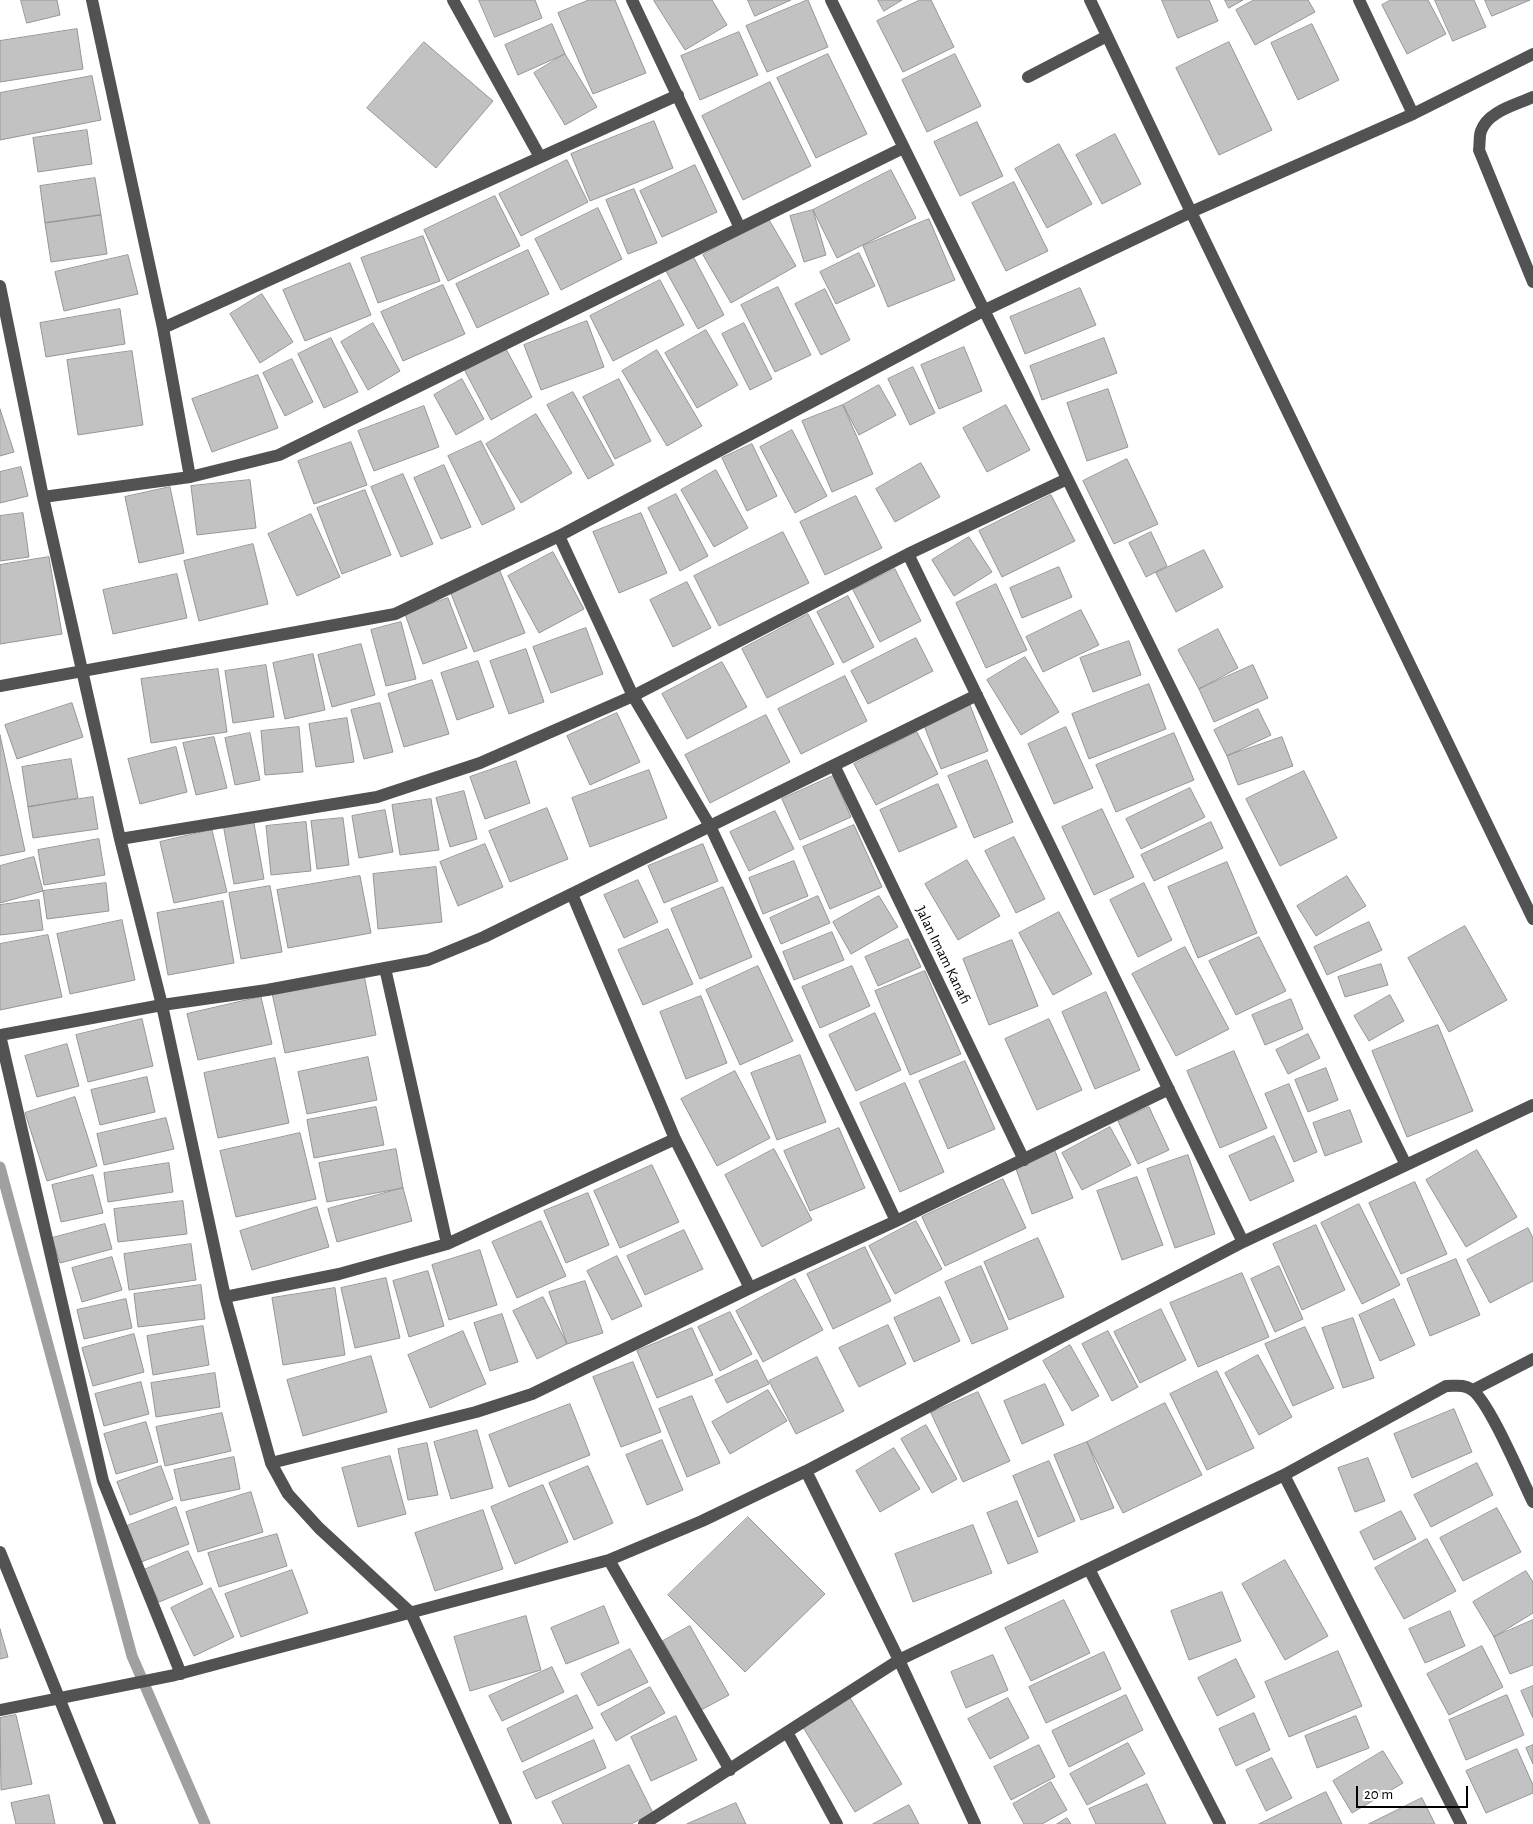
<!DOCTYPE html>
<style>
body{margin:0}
#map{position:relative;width:1533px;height:1824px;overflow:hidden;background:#fff;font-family:"Alegreya Sans",sans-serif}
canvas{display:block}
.scale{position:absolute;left:1356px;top:1786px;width:112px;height:22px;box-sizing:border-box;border:2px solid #000;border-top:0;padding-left:6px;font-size:15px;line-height:18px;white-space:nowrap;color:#000;-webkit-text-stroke:4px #fff;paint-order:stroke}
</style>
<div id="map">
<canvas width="1533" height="1824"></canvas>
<div class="scale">20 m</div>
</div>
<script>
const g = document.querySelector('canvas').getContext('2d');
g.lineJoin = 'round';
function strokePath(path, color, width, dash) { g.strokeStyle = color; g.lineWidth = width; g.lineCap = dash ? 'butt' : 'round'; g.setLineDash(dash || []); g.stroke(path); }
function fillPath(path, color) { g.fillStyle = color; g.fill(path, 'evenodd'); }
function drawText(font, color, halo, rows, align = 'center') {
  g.font = font + ' "Alegreya Sans",sans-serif'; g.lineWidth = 4; g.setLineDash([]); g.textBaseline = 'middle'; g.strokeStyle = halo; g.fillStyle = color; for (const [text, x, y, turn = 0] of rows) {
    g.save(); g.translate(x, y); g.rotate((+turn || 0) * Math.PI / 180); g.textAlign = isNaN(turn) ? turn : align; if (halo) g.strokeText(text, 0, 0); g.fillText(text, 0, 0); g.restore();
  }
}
const stream = new Path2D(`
 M0,1167L132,1656L205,1824`);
const building = new Path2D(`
 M21,0H57L60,15L27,23Z
 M479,0H535L542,18L495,37Z
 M589,0H615L646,73L593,94L558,13Z
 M656,0H712L727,25L685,50L654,1Z
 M748,0H791L755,16Z
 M808,0L828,47L767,72L746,26Z
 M878,0H902L884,11Z
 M920,0H931L954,47L903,72L877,21Z
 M1162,0H1209L1218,21L1178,38Z
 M1225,0H1243L1229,8Z
 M1254,0H1308L1315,12L1255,45L1236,10Z
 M1391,0H1428L1446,34L1407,54L1382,5Z
 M1435,0H1474L1486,27L1453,41Z
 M1485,0H1530L1492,16Z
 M552,24L565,54L518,75L505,45Z
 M1312,24L1339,80L1298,100L1271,43Z
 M77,29L83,69L0,82V41Z
 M739,32L758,75L700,100L681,56Z
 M424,42L493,101L436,168L367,108Z
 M1229,42L1272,130L1219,155L1176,68Z
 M565,54L597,107L565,125L534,73Z
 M828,54L867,134L816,158L777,78Z
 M955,54L981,106L927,132L902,80Z
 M92,76L101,120L0,140V93Z
 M770,82L811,166L743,200L702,116Z
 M654,121L673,168L590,201L571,154Z
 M977,122L1003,176L960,196L934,142Z
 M87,130L92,164L38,172L33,138Z
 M1115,134L1141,184L1102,204L1076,155Z
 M1059,144L1092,204L1047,228L1015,169Z
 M567,160L588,202L521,236L499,194Z
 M695,165L717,212L662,237L640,191Z
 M891,170L916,218L837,258L813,210Z
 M95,178L101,215L45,223L40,186Z
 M1014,182L1048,251L1006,271L972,203Z
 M634,189L657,243L628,254L606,200Z
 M495,196L520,246L448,281L424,230Z
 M598,208L622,259L561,290L535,239Z
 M813,210L826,255L804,262L790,216Z
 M101,215L107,254L51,262L45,223Z
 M768,218L796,266L731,303L703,255Z
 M929,219L955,280L888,307L863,246Z
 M423,236L440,281L378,303L361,258Z
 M528,250L549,294L477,328L456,284Z
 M859,253L875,286L836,304L820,272Z
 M128,255L138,294L64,311L55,272Z
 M693,256L724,315L698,329L666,271Z
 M350,263L371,315L305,341L283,290Z
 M660,280L684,325L613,361L590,316Z
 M443,285L465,334L403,361L381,312Z
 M778,287L811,355L775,372L741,305Z
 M1080,288L1096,325L1025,354L1010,317Z
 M825,289L850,340L821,355L795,304Z
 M262,294L293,342L260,363L230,314Z
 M120,309L125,344L46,357L40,323Z
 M587,321L604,367L541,390L524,345Z
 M373,323L400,371L368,390L341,342Z
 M744,323L772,379L750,390L722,334Z
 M706,330L738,385L697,408L665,353Z
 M331,338L358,392L324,408L298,354Z
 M1104,338L1117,373L1042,400L1030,366Z
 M964,347L982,391L939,409L921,365Z
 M506,349L532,397L491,420L465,371Z
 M657,350L702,426L667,446L622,371Z
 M132,351L143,425L78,435L67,360Z
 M292,359L313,402L285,416L263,373Z
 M913,367L935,413L910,425L888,379Z
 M258,375L278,428L212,452L192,399Z
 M462,379L484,419L456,435L434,395Z
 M619,379L651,441L615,459L583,397Z
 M879,385L896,415L859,435L843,405Z
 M1108,389L1128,447L1087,461L1067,403Z
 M573,392L614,465L588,479L547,405Z
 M843,405L873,474L832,492L802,421Z
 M1006,405L1030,450L987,472L963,428Z
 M424,406L439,447L374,471L358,431Z
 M0,409L14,452L0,456Z
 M536,414L572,473L521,503L486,444Z
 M792,430L827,496L795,513L760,447Z
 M481,441L515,509L482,525L448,456Z
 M351,442L367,485L314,504L298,461Z
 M752,444L777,496L747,511L722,458Z
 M1127,459L1158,524L1114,544L1083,481Z
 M921,463L940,497L895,522L876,489Z
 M444,465L471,527L441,539L414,478Z
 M21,467L28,496L0,503V472Z
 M716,470L748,528L714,547L681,490Z
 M403,474L433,544L401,557L371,487Z
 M250,480L256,528L197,535L191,486Z
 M170,487L184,553L139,563L125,497Z
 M365,490L391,555L342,574L317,508Z
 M676,494L708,556L680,571L648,508Z
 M1051,495L1075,541L1002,577L979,531Z
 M856,496L882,548L825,575L800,522Z
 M23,513L29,557L0,561V516Z
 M641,513L667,573L619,593L593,532Z
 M311,514L340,577L297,596L268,534Z
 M783,532L809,583L719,626L694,576Z
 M1151,532L1167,566L1146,577L1129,543Z
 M969,537L992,572L954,596L932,560Z
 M253,544L268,604L199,621L184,561Z
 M1204,550L1223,587L1176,612L1156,573Z
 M553,552L584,609L539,633L508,576Z
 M49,557L62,634L0,644V565Z
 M1059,567L1072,597L1022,618L1010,588Z
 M895,569L921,621L880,642L853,590Z
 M500,571L525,633L474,652L450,591Z
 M177,574L187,618L113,634L103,590Z
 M687,582L711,628L673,647L650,600Z
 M996,584L1027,650L986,668L956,603Z
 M848,596L874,647L843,663L817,612Z
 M448,598L467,648L423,664L405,614Z
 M1081,610L1099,645L1043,672L1026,637Z
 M808,614L834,664L767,698L742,649Z
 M401,622L416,679L386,686L371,630Z
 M586,628L603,674L551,693L533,647Z
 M1218,629L1238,668L1199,689L1178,650Z
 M916,638L933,671L868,704L851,671Z
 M1129,641L1141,675L1093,692L1080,658Z
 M361,644L375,695L332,707L318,655Z
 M526,649L544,702L509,714L490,661Z
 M313,654L325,710L285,719L273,663Z
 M1025,657L1059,712L1021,735L987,680Z
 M478,661L494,707L457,720L441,673Z
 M722,662L747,707L687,739L662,694Z
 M266,665L274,717L233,723L225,671Z
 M1253,665L1268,698L1214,722L1199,689Z
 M218,669L227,732L151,743L141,679Z
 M845,676L867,721L801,754L778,709Z
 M432,680L449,734L404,747L388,694Z
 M1149,684L1166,729L1089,759L1072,714Z
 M72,703L83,737L17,759L5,725Z
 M380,703L393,752L364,759L351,710Z
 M970,705L988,751L941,769L923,723Z
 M1258,709L1271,735L1227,756L1214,730Z
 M617,713L640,762L590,785L567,736Z
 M766,715L790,762L710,803L685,755Z
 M347,718L354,762L316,767L309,724Z
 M299,727L303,772L265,775L261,731Z
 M1066,727L1093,788L1054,804L1028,744Z
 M917,732L938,774L876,805L854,764Z
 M250,733L260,780L235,785L225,738Z
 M1174,733L1194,780L1116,812L1096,765Z
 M0,735L25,851L0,856Z
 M214,737L227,788L196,795L183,743Z
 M1282,737L1293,766L1238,785L1227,756Z
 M176,747L187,792L140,804L128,759Z
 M71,759L78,798L28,807L22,767Z
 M987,760L1013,822L974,838L948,776Z
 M516,761L530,803L485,819L470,777Z
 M649,770L667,818L590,847L572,798Z
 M1304,771L1337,838L1280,866L1246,799Z
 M833,776L851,817L800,840L782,799Z
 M938,784L957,827L899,852L880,810Z
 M1190,788L1205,817L1141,849L1126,819Z
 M464,791L477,839L450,847L436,798Z
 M93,797L98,829L33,838L28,807Z
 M431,799L439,850L400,855L392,805Z
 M547,808L568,859L510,882L489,831Z
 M1102,809L1134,877L1094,895L1062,827Z
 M385,810L393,852L359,858L352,816Z
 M775,811L794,849L749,871L730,832Z
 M253,818L264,879L234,884L223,824Z
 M343,818L349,865L317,869L311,821Z
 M306,822L311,871L271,875L266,826Z
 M1211,822L1223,848L1154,881L1141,855Z
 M854,825L882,887L830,909L803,847Z
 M212,830L227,892L174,903L160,842Z
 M1014,837L1045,899L1016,913L985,851Z
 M99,839L105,875L44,885L38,850Z
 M485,844L503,887L458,906L440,862Z
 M703,844L718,881L664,903L648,866Z
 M34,857L43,891L0,903V866Z
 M967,860L1000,916L958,940L925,884Z
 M794,861L808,896L763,914L749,878Z
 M1227,862L1257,933L1198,958L1168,887Z
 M436,867L442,922L378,929L373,874Z
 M360,876L371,933L288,948L277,890Z
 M1347,876L1366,906L1316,936L1297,906Z
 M638,880L658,922L624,938L604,895Z
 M106,883L109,911L47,919L43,891Z
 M1144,883L1172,940L1138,957L1110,900Z
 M270,886L282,952L241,959L229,893Z
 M723,887L752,957L700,979L671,909Z
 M818,896L830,923L781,944L770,918Z
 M879,896L898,927L851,954L833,922Z
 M39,900L43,930L0,935V905Z
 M223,901L234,963L168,975L157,913Z
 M1059,912L1092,974L1053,995L1019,933Z
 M122,920L135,980L70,994L57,934Z
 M1369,922L1382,950L1327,975L1314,947Z
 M1465,926L1507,1000L1449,1032L1408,958Z
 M668,929L693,984L643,1005L618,950Z
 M832,932L844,960L794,980L783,952Z
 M48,935L62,997L0,1010V944Z
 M1259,937L1286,991L1236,1015L1209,961Z
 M908,939L921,967L878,986L865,957Z
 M1012,940L1038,1006L989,1025L963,959Z
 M1185,947L1229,1029L1176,1056L1132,974Z
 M1381,964L1388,985L1345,997L1338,977Z
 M758,966L793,1041L740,1065L706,990Z
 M852,966L870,1006L820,1028L802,987Z
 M925,971L961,1054L910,1075L875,991Z
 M364,975L376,1035L285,1053L272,993Z
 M1106,992L1140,1070L1095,1089L1062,1012Z
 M1390,995L1404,1021L1369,1041L1354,1016Z
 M701,996L727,1063L686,1079L660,1012Z
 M261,997L272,1044L198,1060L187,1014Z
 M1291,999L1303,1029L1265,1045L1252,1015Z
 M875,1013L901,1070L856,1091L829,1035Z
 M142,1019L153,1066L88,1082L76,1035Z
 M1049,1019L1082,1090L1037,1110L1005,1039Z
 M1438,1025L1473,1111L1407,1137L1372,1051Z
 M1308,1034L1320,1058L1288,1074L1276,1050Z
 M67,1044L79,1086L37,1097L25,1056Z
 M1234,1051L1267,1128L1220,1148L1187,1071Z
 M800,1055L826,1122L777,1140L751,1073Z
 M368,1057L377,1100L307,1114L298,1072Z
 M275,1058L289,1123L218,1138L204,1073Z
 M965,1061L995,1129L948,1149L919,1081Z
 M1326,1068L1338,1100L1308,1112L1295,1080Z
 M735,1071L770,1138L717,1166L681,1099Z
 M147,1077L155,1112L100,1125L91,1090Z
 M905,1083L944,1172L900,1192L860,1103Z
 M1289,1084L1317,1152L1294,1162L1265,1094Z
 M75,1097L97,1166L47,1181L25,1113Z
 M376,1107L384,1145L314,1158L307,1120Z
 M1149,1107L1169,1150L1138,1164L1118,1121Z
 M1350,1110L1362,1142L1325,1156L1313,1123Z
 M166,1118L174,1149L104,1165L97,1134Z
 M1110,1127L1131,1165L1082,1190L1062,1153Z
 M839,1128L865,1188L810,1211L784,1151Z
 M300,1133L316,1199L236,1217L220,1151Z
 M1274,1136L1294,1181L1250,1201L1229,1156Z
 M396,1149L403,1188L327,1202L319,1163Z
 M774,1149L812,1220L762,1247L725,1175Z
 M1477,1150L1517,1217L1466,1247L1426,1180Z
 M1055,1151L1073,1198L1032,1214L1015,1166Z
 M1188,1155L1215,1234L1175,1248L1147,1169Z
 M169,1163L173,1192L108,1202L104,1173Z
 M652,1165L679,1222L620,1248L594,1191Z
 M93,1175L103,1213L61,1222L52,1185Z
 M1137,1177L1163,1245L1122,1260L1097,1191Z
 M1003,1179L1026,1228L945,1266L922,1217Z
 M1415,1182L1447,1254L1401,1274L1369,1203Z
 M403,1188L412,1221L337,1242L328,1209Z
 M588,1193L609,1245L566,1263L544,1211Z
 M183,1201L187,1234L118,1242L114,1209Z
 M1359,1204L1400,1285L1362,1304L1321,1223Z
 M317,1207L329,1247L252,1270L240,1231Z
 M541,1221L566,1276L517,1298L492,1242Z
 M916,1221L942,1269L895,1294L869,1246Z
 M105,1224L112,1249L60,1263L52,1238Z
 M1316,1225L1345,1290L1302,1310L1273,1244Z
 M1528,1228L1533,1238V1281L1490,1303L1467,1260Z
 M684,1230L703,1269L645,1295L627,1256Z
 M1038,1238L1064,1297L1009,1320L984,1262Z
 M191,1244L196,1280L129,1290L124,1254Z
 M865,1247L891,1301L833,1329L807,1274Z
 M480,1250L497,1305L449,1320L432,1265Z
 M617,1256L642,1306L612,1320L587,1271Z
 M112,1257L122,1290L82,1302L72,1268Z
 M1456,1259L1480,1315L1430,1336L1407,1279Z
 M981,1266L1008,1329L972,1344L945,1282Z
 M1279,1266L1303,1319L1275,1332L1251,1279Z
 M428,1271L444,1326L409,1337L393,1281Z
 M1242,1273L1269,1337L1198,1367L1170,1303Z
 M386,1278L400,1338L355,1348L341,1288Z
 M795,1279L823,1330L763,1362L736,1311Z
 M585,1281L603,1333L567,1344L549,1292Z
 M201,1285L205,1319L138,1327L134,1294Z
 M335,1288L345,1355L283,1365L272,1298Z
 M543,1297L567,1344L537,1359L513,1311Z
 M940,1297L960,1341L914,1362L894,1318Z
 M126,1299L132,1328L84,1339L77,1310Z
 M1394,1299L1415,1345L1380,1361L1359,1315Z
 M1161,1309L1186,1360L1140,1383L1114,1332Z
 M730,1312L752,1354L720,1371L698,1327Z
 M502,1314L518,1362L490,1371L474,1323Z
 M1353,1318L1374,1378L1343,1388L1322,1328Z
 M888,1325L906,1364L859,1387L839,1348Z
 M203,1326L209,1365L153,1375L147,1336Z
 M1305,1327L1334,1388L1293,1406L1265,1344Z
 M692,1328L713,1375L657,1398L637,1351Z
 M463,1331L486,1384L430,1408L408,1355Z
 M1108,1331L1138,1387L1112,1401L1082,1344Z
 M134,1334L144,1372L93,1386L82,1348Z
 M1070,1345L1099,1396L1072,1411L1043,1361Z
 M1258,1355L1292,1417L1259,1435L1225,1373Z
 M371,1356L387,1412L303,1436L287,1380Z
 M817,1357L844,1411L796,1434L769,1381Z
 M757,1360L769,1384L727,1403L715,1380Z
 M633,1362L661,1432L621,1447L593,1377Z
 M1217,1371L1254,1448L1207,1470L1170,1394Z
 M215,1373L220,1407L156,1417L151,1383Z
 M141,1382L149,1414L104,1426L95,1394Z
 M1045,1384L1064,1425L1022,1444L1004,1401Z
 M768,1390L787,1421L730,1454L712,1422Z
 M978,1392L1010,1461L963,1482L931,1413Z
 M692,1396L720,1463L687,1477L659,1409Z
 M1165,1403L1202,1475L1123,1513L1087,1442Z
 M570,1404L590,1455L509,1487L489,1435Z
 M1454,1409L1472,1452L1412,1478L1394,1434Z
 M222,1413L231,1451L165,1466L156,1427Z
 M146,1422L158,1462L116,1474L104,1434Z
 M926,1425L957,1479L932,1493L901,1439Z
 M477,1430L493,1488L451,1499L434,1442Z
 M662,1440L683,1490L647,1505L626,1455Z
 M1087,1442L1114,1508L1081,1520L1054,1455Z
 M427,1443L438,1495L408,1500L398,1449Z
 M894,1448L920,1489L880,1512L856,1471Z
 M390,1456L406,1514L358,1527L342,1468Z
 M234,1457L240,1489L181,1501L174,1470Z
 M1368,1458L1385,1501L1355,1512L1338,1468Z
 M1049,1461L1075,1521L1038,1537L1013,1476Z
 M1477,1463L1493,1495L1431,1527L1414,1495Z
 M161,1466L173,1499L130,1515L117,1482Z
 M588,1466L613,1523L574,1540L549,1483Z
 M543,1485L568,1542L515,1564L491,1507Z
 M251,1492L263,1532L198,1552L186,1512Z
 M1017,1501L1038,1552L1008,1564L987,1513Z
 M176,1507L189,1544L141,1562L127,1526Z
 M1497,1508L1521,1552L1463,1581L1440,1538Z
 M483,1510L503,1569L435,1591L415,1533Z
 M1401,1511L1416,1539L1374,1560L1360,1532Z
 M748,1517L825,1594L745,1672L668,1595Z
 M973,1525L992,1573L913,1602L895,1554Z
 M277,1534L287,1566L219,1587L208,1553Z
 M1427,1539L1456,1591L1404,1619L1375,1568Z
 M188,1551L203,1584L159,1602L144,1570Z
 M1285,1560L1328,1636L1285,1660L1242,1584Z
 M292,1570L308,1613L241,1637L225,1594Z
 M1526,1571L1533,1582V1613L1494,1637L1473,1602Z
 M211,1588L234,1637L194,1656L171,1608Z
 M1222,1592L1241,1641L1189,1660L1171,1611Z
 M1064,1600L1090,1653L1031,1681L1005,1628Z
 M604,1606L619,1643L566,1664L551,1628Z
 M1450,1611L1465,1646L1425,1663L1409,1629Z
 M526,1616L541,1670L470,1691L454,1637Z
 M1533,1620V1665L1510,1674L1494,1637Z
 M690,1626L729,1695L701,1710L663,1641Z
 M0,1629L8,1657L0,1659Z
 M1482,1646L1503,1687L1449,1715L1427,1674Z
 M630,1649L648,1682L598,1706L581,1674Z
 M1338,1651L1362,1706L1289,1737L1265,1682Z
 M1104,1652L1121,1689L1046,1723L1029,1687Z
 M993,1655L1008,1690L966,1708L951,1672Z
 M1236,1659L1255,1697L1217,1716L1198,1678Z
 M552,1667L564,1692L502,1721L489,1696Z
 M1533,1686V1718L1521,1691Z
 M650,1687L665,1713L616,1741L601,1714Z
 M577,1695L593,1728L522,1762L507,1729Z
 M1126,1695L1143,1730L1069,1767L1052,1731Z
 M1507,1695L1524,1735L1466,1760L1449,1720Z
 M849,1696L902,1784L855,1812L801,1724Z
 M1008,1698L1029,1738L990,1759L968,1719Z
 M1254,1713L1270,1750L1236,1766L1219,1729Z
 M16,1715L32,1784L1,1790L0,1718Z
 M676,1716L697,1760L651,1781L631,1737Z
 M1356,1716L1369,1748L1317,1768L1305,1736Z
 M594,1740L606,1768L536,1799L523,1772Z
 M1128,1743L1145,1774L1087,1805L1070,1774Z
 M1039,1745L1055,1777L1011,1800L994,1767Z
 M1533,1745V1764L1526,1748Z
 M1517,1749L1533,1785V1793L1486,1813L1466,1771Z
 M1383,1751L1403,1783L1352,1813L1333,1781Z
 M1272,1758L1292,1798L1266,1811L1246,1770Z
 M629,1765L653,1813L631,1824H563L552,1802Z
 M1051,1782L1067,1810L1042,1824H1024L1013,1804Z
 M1147,1784L1166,1824H1096L1089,1809Z
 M1326,1792L1342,1824H1259Z
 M49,1795L55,1824H16L11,1803Z
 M1422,1798L1435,1824H1369Z
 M736,1803L746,1824H687Z
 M909,1805L919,1824H873Z
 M1067,1818L1071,1824H1057Z`);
const minor = new Path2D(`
 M92,0L163,328L190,477
 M453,0L540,157
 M632,0L740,228
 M831,0L1406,1165
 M1090,0L1191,212L1533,919
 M1359,0L1413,114
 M1028,77L1107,36
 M1533,97C1516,105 1488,111 1481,131C1479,137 1480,144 1479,150L1533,282
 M0,286L43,497L120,839L162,1005L225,1297L271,1463L288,1494L319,1528L411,1613L506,1824
 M163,328L678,95
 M43,497L190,477L279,455L903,148
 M559,536L633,696L710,826L896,1221
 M908,554L1243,1242
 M0,686L395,614L559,536L983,311L1191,212L1413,114L1533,54
 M834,765L1024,1160
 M120,839L377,797L480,763L633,696L908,554L1067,479
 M572,894L675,1139L750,1288
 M385,968L447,1244
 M0,1035L162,1005L267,990L428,960L484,937L977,695
 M0,1035L103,1481L181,1674
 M225,1297L339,1274L447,1244L675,1139
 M1473,1390L1533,1359
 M271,1463L476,1412L532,1394L750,1288L896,1221L1169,1089
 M806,1471L899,1660L975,1824
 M1284,1475L1461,1824
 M0,1552L110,1824
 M609,1560L730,1770
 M1089,1569L1220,1824
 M0,1710L175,1675L609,1560L702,1521L806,1471L1243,1242L1533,1105
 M787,1732L837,1824
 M644,1824L899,1660L1284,1475L1446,1386C1456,1386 1464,1384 1472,1390C1489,1401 1522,1480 1533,1502`);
const streetNames = [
 ["Jalan Imam Kanafi",943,955,64]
];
strokePath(stream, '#a0a0a0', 11);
fillPath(building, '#c2c2c2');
strokePath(building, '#969696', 1);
strokePath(minor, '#525252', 12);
drawText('15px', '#000', '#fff', streetNames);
</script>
